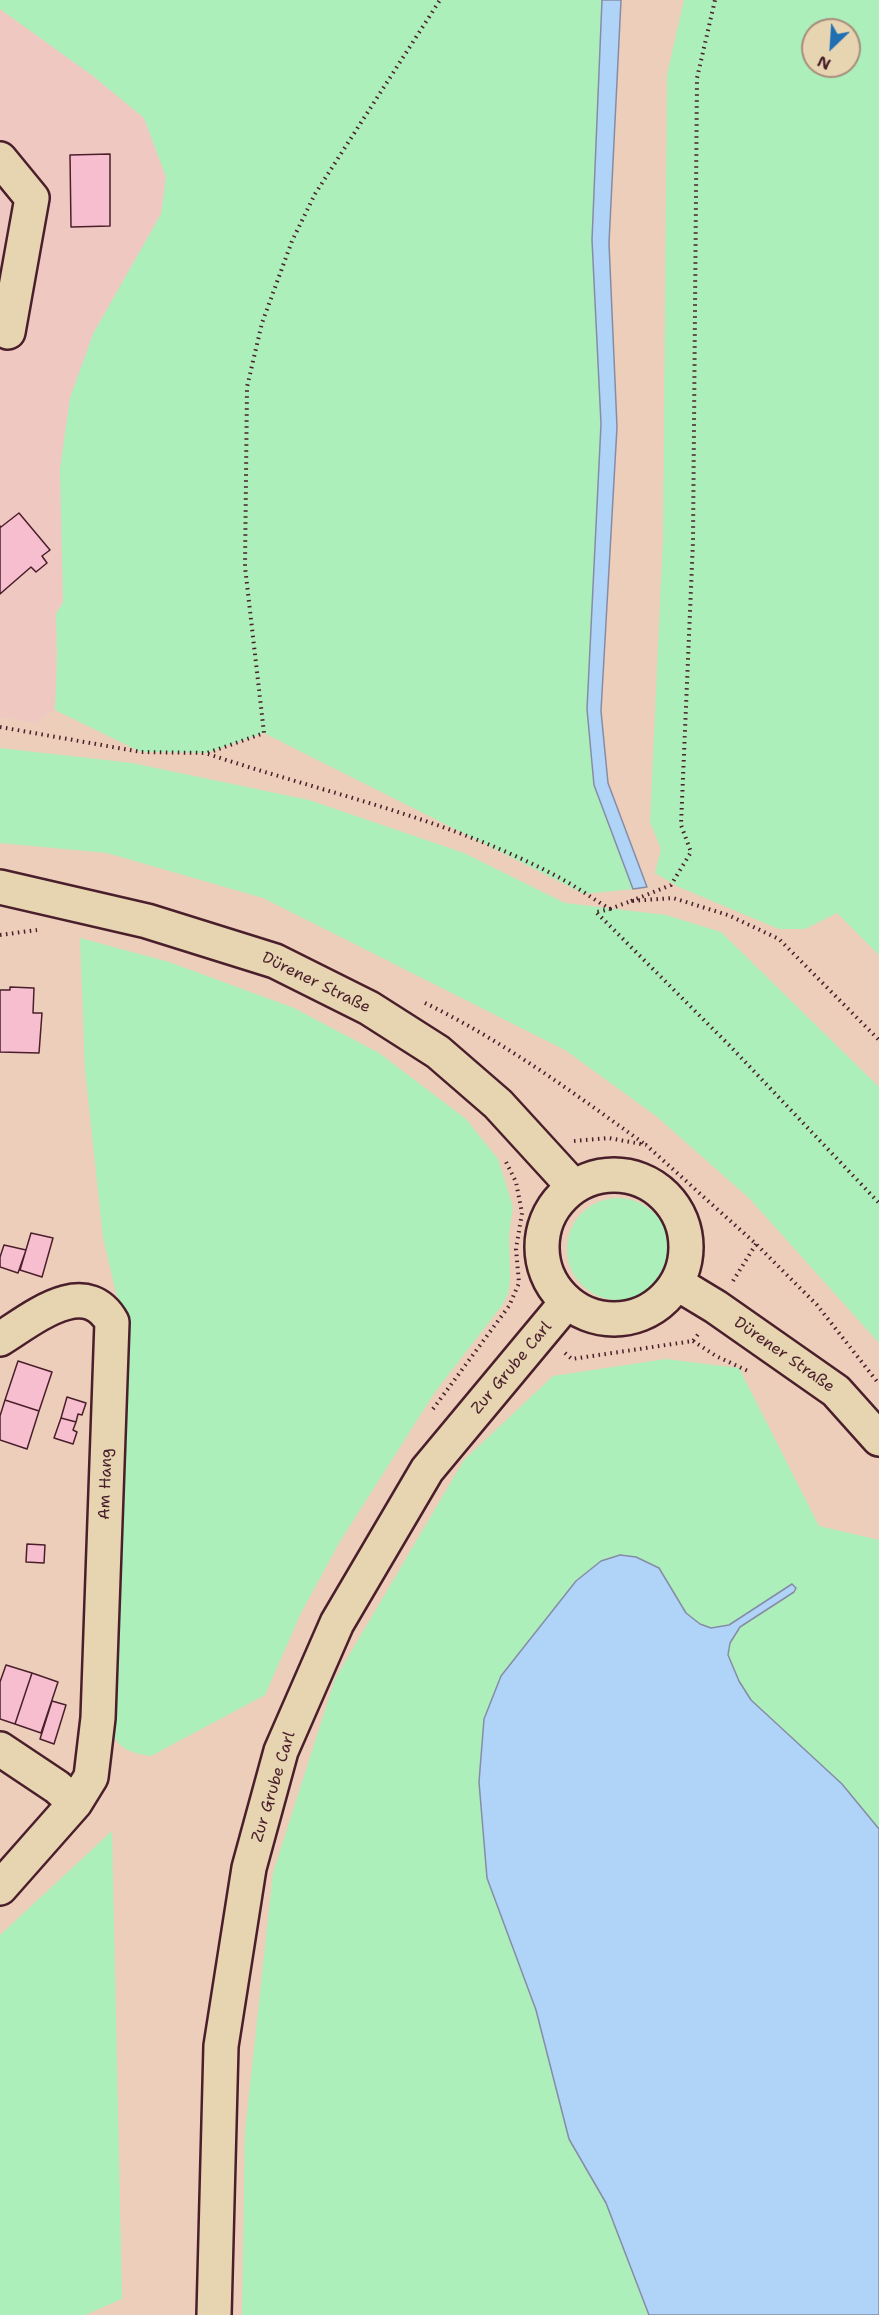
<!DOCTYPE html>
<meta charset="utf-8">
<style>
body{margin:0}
#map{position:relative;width:879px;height:2315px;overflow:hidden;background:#eccebb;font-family:"Shantell Sans",sans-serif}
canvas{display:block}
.north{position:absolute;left:801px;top:18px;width:60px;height:60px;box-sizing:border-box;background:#e7d5b2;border:2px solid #a88c7c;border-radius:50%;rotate:205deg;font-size:16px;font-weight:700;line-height:24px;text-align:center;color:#4a1f2b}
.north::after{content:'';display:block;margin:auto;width:21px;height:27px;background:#1f6fb2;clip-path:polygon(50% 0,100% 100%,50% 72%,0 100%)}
</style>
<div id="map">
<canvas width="879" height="2315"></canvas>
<div class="north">N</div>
</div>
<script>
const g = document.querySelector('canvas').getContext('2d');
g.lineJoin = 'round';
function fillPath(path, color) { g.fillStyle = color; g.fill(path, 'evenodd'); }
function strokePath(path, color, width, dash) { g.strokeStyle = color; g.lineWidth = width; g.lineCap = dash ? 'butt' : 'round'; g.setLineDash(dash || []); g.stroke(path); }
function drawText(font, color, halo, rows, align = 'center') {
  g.font = font + ' "Shantell Sans",sans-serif'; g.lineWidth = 5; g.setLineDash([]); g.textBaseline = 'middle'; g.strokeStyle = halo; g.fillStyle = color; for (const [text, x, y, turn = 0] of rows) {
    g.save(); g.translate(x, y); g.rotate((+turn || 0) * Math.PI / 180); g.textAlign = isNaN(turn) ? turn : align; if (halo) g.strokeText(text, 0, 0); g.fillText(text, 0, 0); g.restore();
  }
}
const built = new Path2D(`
 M0,9L93,76L144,118L166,177L161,214L93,334L63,602L56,614L57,654L55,710L36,723L0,717Z`);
const green = new Path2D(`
 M0,0H602L592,240L601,424L596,542L594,785L633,889L584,894L264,733L207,753L141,752L55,710L57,654L56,614L63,602L60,469L70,398L93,334L161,214L166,177L144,118L93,76L0,9Z
 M684,0H879V955L837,913L805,929H779L679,887L655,873L661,849L650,822L663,538L667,75ZM813,30H849V66H813Z
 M0,748L132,763L309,800L464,853L565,903L666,915L721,932L879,1087V1343L749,1198L656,1116L565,1050L263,898L107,853L0,843Z
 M80,938L169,962L294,1008L379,1053L466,1119L498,1159L513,1207L509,1234L510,1280L508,1293L503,1304L435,1392L339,1543L301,1613L265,1695L151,1756C126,1752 122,1749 107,1729L122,1316V1305L116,1293L103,1237L85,1070Z
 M567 1249a51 51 0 1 1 102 0a51 51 0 1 1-102 0Z
 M666,1359L739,1368L819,1526L879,1540V1829L842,1784L751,1700L739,1681L728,1655L730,1643L740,1627L794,1592L793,1584L729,1625L711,1628L700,1624L686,1613L659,1568L637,1557L620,1555L601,1561L576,1581L501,1676L484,1719L536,2010L569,2139L606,2203L649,2315H242L245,2132L273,1873L335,1679L464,1460L553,1376Z
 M112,1831L122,2299L85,2315H0V1935Z`);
const water = new Path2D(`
 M602,0H621L609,243L617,427L601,711L608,783L647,887L633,889L594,785L587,709L601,424L592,240Z
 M620,1555L636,1557L659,1568L686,1613L700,1624L711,1628L729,1625L792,1584L796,1588L794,1592L740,1627L730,1643L728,1655L739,1681L751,1700L842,1784L879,1829V2315H649L606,2203L569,2139L536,2010L487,1878L479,1782L484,1719L501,1676L576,1581L601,1561Z`);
const building = new Path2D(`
 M110,154V226L71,227L70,155Z
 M19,513L50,550L42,556L47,563L36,572L31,567L0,594V526L1,527Z
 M10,987L34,988L33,1013H42L39,1053L0,1052V990H10Z
 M31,1233L53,1238L42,1277L20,1270Z
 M4,1245L26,1250L18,1273L0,1267V1257Z
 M18,1361L52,1372L39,1411L5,1400Z
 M67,1397L86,1403L82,1415L78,1414L76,1422L61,1418Z
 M5,1400L39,1411L27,1449L0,1440V1416Z
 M61,1418L76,1422L73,1430L77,1432L73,1444L54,1438Z
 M27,1544L45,1545L44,1563L26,1562Z
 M6,1665L32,1673L15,1724L0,1719V1682Z
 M32,1673L58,1682L41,1733L15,1724Z
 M52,1701L66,1705L54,1744L40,1739Z`);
const path = new Path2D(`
 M0,727L141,752L207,753L264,733L245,567L247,387L262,323L292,241L315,194L440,0
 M208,754C325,793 451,819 560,878C577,887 593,899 610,909L597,912
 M631,901L671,885L691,852L681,825L693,541L697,78L715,0
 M610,909L631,901L673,898L728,915L779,939L879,1040
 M597,913L731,1047L879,1203
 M0,935L37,930
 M425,1003C505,1042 575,1094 646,1145
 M574,1141L609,1138L646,1145L756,1244L817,1305L879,1384
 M733,1281L756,1244
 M693,1341L716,1356L748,1371
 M565,1353L572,1359L693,1341L699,1333
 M433,1409L509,1306L519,1283L516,1249L522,1213L516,1182L506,1162`);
const minor = new Path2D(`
 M0,159L32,198L8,332
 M0,1339C31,1320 85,1274 112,1322L98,1718L91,1777L75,1803L0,1888
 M0,1749L57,1787L75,1803
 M214,2315L221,2046L249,1868L281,1751L337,1623L427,1470L566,1303`);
const major = new Path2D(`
 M0,887L147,921L275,961L369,1008L438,1052L498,1104L573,1186
 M542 1247a72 72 0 1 1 144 0a72 72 0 1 1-144 0Z
 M678,1284L716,1307L836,1391L879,1439`);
const streetNames = [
 ["Dürener Straße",316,983,26],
 ["Dürener Straße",784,1355,35],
 ["Zur Grube Carl",512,1368,-50],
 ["Am Hang",106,1484,-88],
 ["Zur Grube Carl",274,1787,-73]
];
fillPath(built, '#efc9c1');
fillPath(green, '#acefba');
fillPath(water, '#afd4f8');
strokePath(water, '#878ca6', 1.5);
fillPath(building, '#f7bed0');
strokePath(building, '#4a1f2b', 1.5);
strokePath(minor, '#4a1f2b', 38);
strokePath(major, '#4a1f2b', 38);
strokePath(path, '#4a1f2b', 4, [1.5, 4.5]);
strokePath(minor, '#e7d5b2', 33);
strokePath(major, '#e7d5b2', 33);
drawText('16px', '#4a1f2b', '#e7d5b2', streetNames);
</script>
